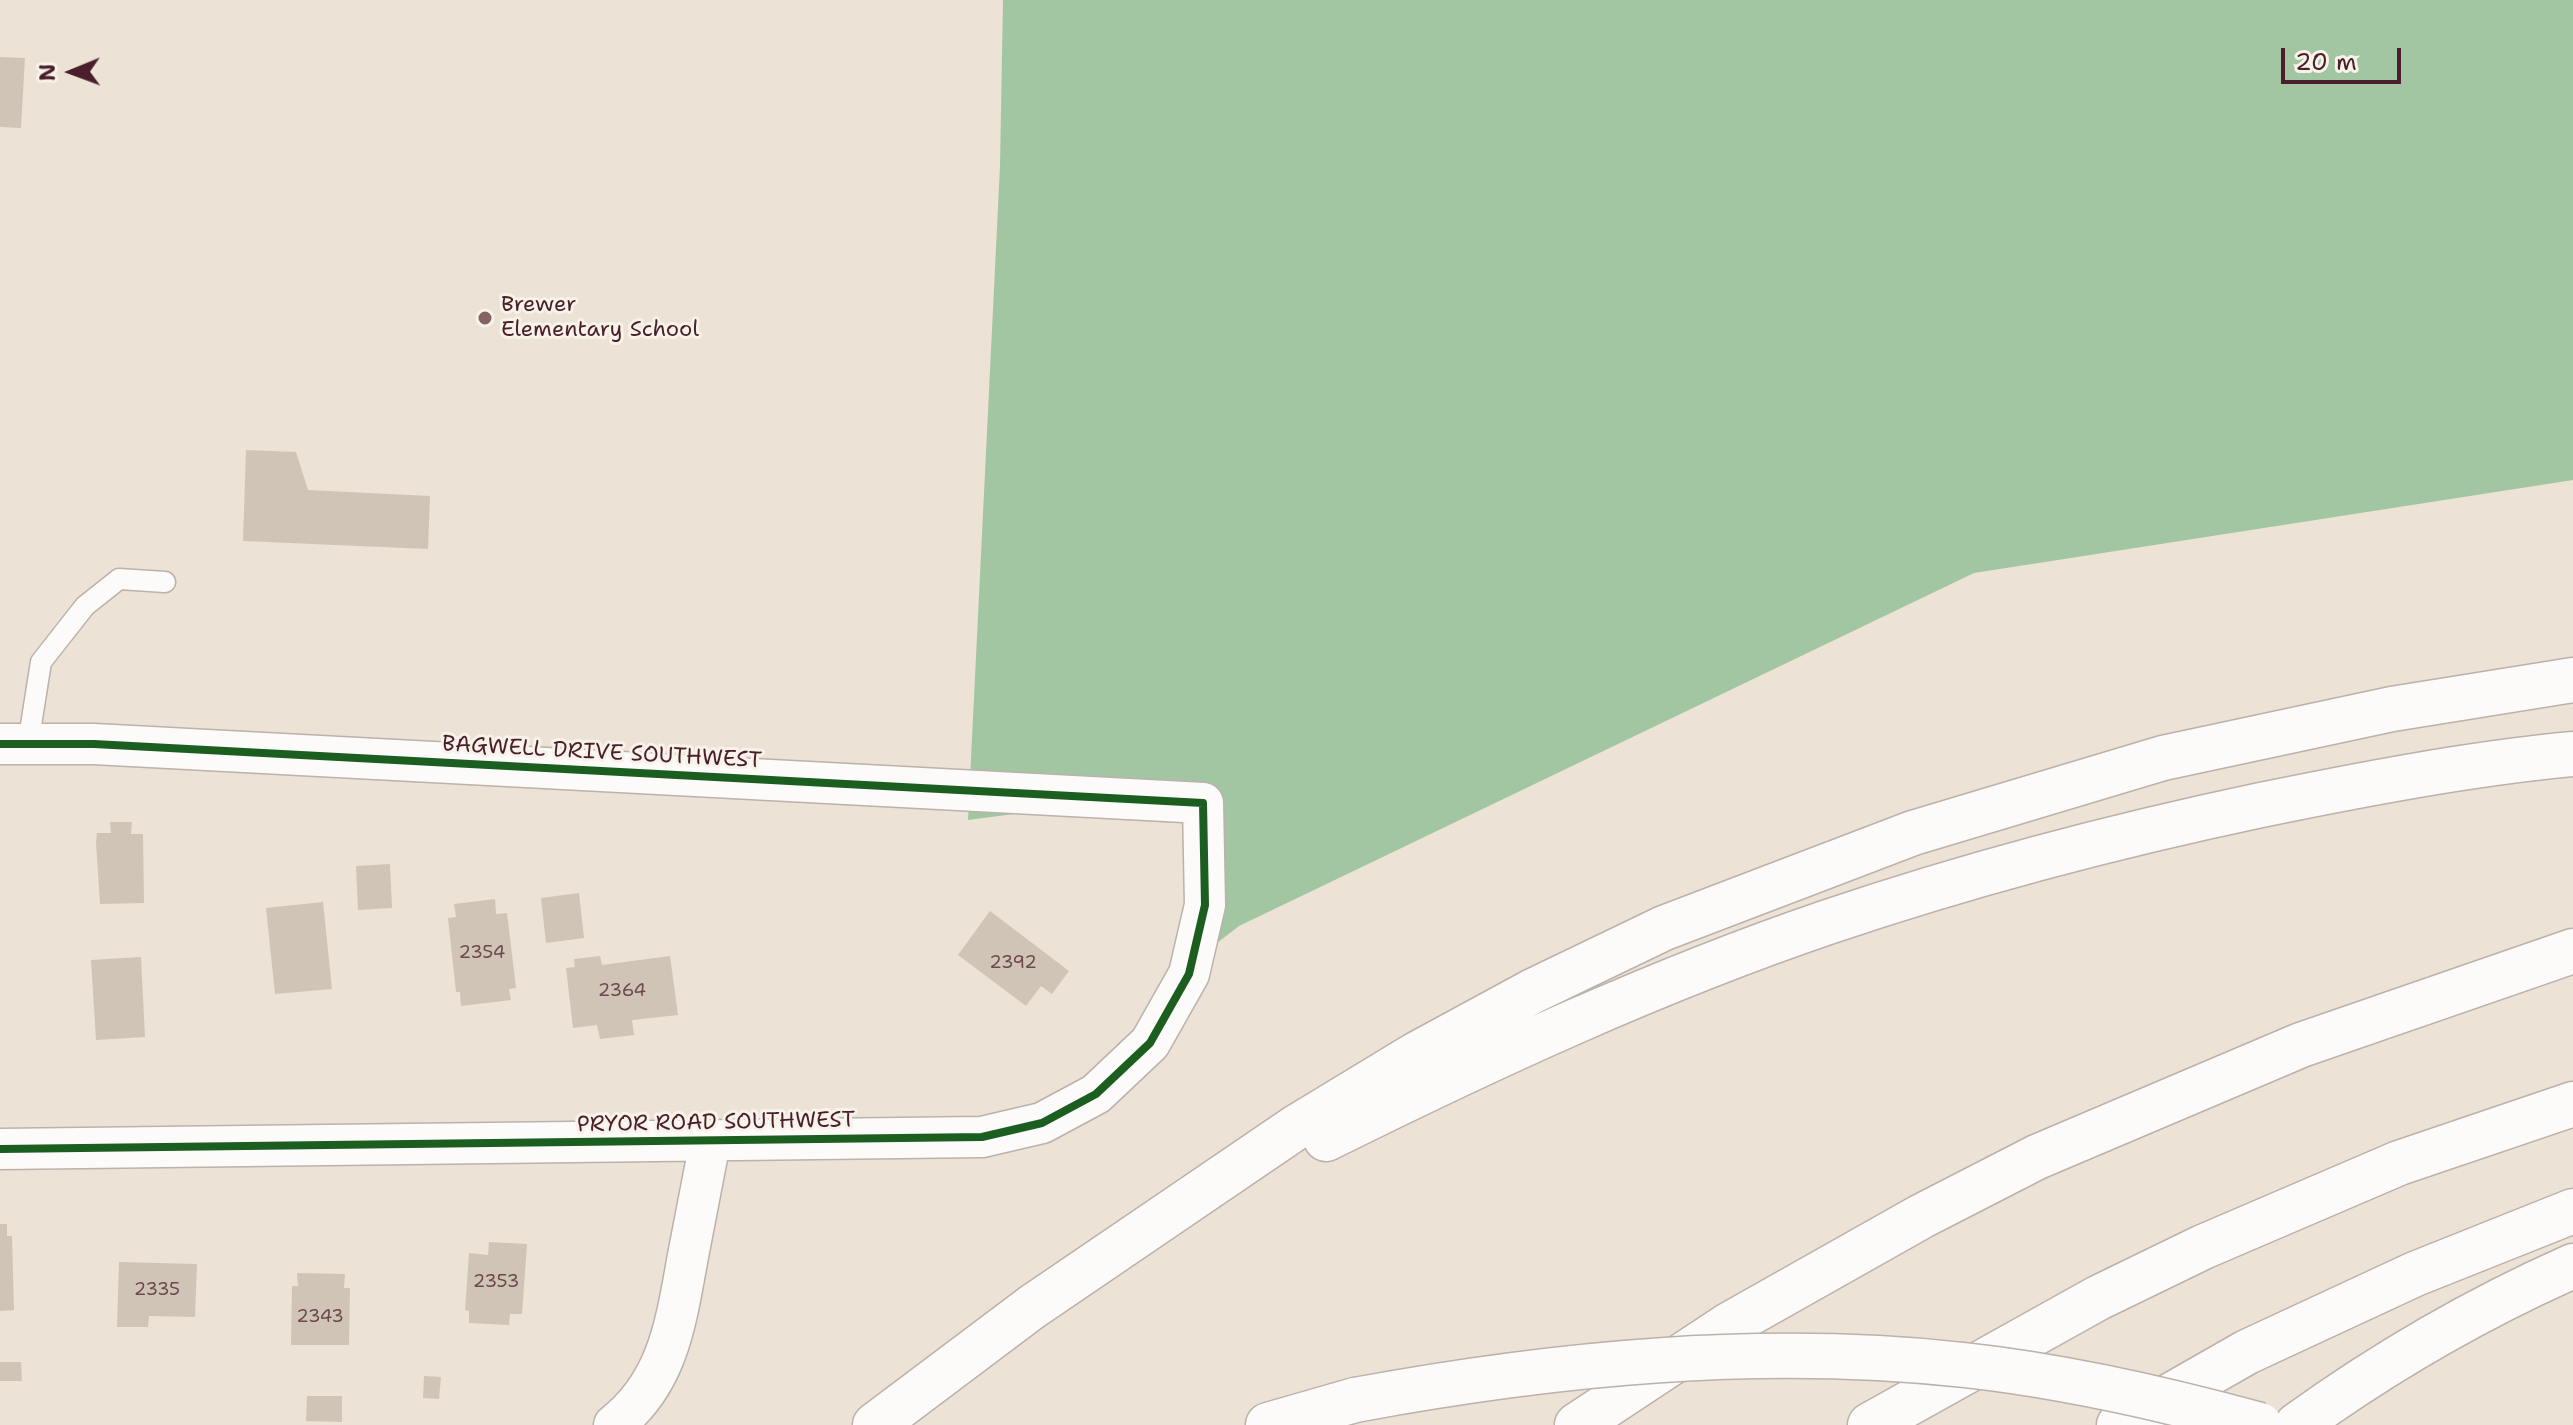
<!DOCTYPE html>
<style>
body{margin:0}
#map{position:relative;width:2573px;height:1425px;overflow:hidden;background:#ece2d5;font-family:"Shantell Sans",sans-serif}
canvas{display:block}
.north{position:absolute;left:32px;top:32px;width:80px;height:80px;-webkit-text-stroke:6px #f7f3e8;paint-order:stroke;rotate:269deg;font-size:22px;font-weight:700;line-height:32px;text-align:center;color:#4a1f2b}
.north::after{content:'';display:block;margin:auto;width:28px;height:36px;background:#4a1f2b;clip-path:polygon(50% 0,100% 100%,50% 72%,0 100%)}
.scale{position:absolute;left:2281px;top:48px;width:120px;height:36px;box-sizing:border-box;border:4px solid #4a1f2b;border-top:0;padding-left:10px;font-size:24px;line-height:28px;white-space:nowrap;color:#4a1f2b;-webkit-text-stroke:6px #f7f3e8;paint-order:stroke}
</style>
<div id="map">
<canvas width="2573" height="1425"></canvas>
<div class="north">N</div>
<div class="scale">20 m</div>
</div>
<script>
const g = document.querySelector('canvas').getContext('2d');
g.lineJoin = 'round';
function fillPath(path, color) { g.fillStyle = color; g.fill(path, 'evenodd'); }
function strokePath(path, color, width, dash) { g.strokeStyle = color; g.lineWidth = width; g.lineCap = dash ? 'butt' : 'round'; g.setLineDash(dash || []); g.stroke(path); }
function drawText(font, color, halo, rows, align = 'center') {
  g.font = font + ' "Shantell Sans",sans-serif'; g.lineWidth = 6; g.setLineDash([]); g.textBaseline = 'middle'; g.strokeStyle = halo; g.fillStyle = color; for (const [text, x, y, turn = 0] of rows) {
    g.save(); g.translate(x, y); g.rotate((+turn || 0) * Math.PI / 180); g.textAlign = isNaN(turn) ? turn : align; if (halo) g.strokeText(text, 0, 0); g.fillText(text, 0, 0); g.restore();
  }
}
const forest = new Path2D(`
 M1003,0H2573V480L1974,573L1239,926L1217,943L1191,791L968,820L1000,166Z`);
const building = new Path2D(`
 M0,57L25,58L21,128L0,127Z
 M246,450L296,452L308,490L430,496L428,549L243,541Z
 M110,822H132L131,834H143L144,903L100,904L96,842L97,833H111Z
 M390,864L392,908L358,910L356,866Z
 M579,893L584,938L546,943L541,898Z
 M495,899L496,914L507,913L516,988L509,989L511,1000L461,1006L460,992H456L448,918L456,917L454,904Z
 M323,902L332,989L275,994L266,908Z
 M990,911L1069,971L1052,994L1041,986L1026,1006L958,955Z
 M600,956L602,965L670,956L678,1015L632,1020L634,1035L600,1039L597,1025L573,1028L566,968L575,967L574,959Z
 M141,957L145,1037L96,1040L91,960Z
 M0,1224H7V1236H12L14,1310L0,1311Z
 M489,1242L527,1244L522,1314H510L509,1325L469,1323V1311L465,1310L469,1253L488,1255Z
 M119,1262L197,1264L195,1317L149,1316L148,1327H117Z
 M297,1273L345,1274L344,1288H350L349,1345H291L292,1286H298Z
 M0,1362H21L22,1381H0Z
 M424,1376L441,1377L439,1399L423,1398Z
 M307,1396H342V1422L306,1421Z`);
const lane = new Path2D(`
 M28,744L41,662L85,606L119,579L165,582`);
const street = new Path2D(`
 M0,744H94L1203,803L1205,905L1189,974L1150,1043L1096,1094L1042,1123L982,1137L0,1149
 M614,1425C669,1382 676,1321 688,1256C695,1218 703,1180 710,1142`);
const highway = new Path2D(`
 M1326,1139C1489,1058 1655,981 1828,922C1970,874 2114,836 2261,805C2364,784 2468,764 2573,754
 M875,1425L1032,1307L1298,1126L1415,1055L1533,991L1664,928L1913,833L2163,758L2392,709L2573,680
 M1268,1425L1355,1400
 M1577,1425L1727,1326L1922,1216L2037,1157L2301,1045L2573,951
 M1870,1425L2098,1298L2203,1247L2399,1163L2573,1104
 M2119,1425L2247,1352L2415,1274L2573,1211
 M2297,1425C2383,1363 2476,1309 2573,1266`);
const highwayBridge = new Path2D(`
 M1355,1400C1555,1363 1761,1343 1964,1365C2065,1376 2162,1398 2260,1425`);
const cycleway = new Path2D(`
 M0,744H94L1203,803L1205,905L1189,974L1150,1043L1096,1094L1042,1123L982,1137L0,1149`);
const markers = [
 [485,318,8,"#836366"]
];
const numberNames = [
 ["2354",482,953],
 ["2392",1013,963],
 ["2364",622,991],
 ["2353",496,1282],
 ["2335",157,1290],
 ["2343",320,1317]
];
const poiNames = [
 ["Brewer",501,305],
 ["Elementary School",501,330]
];
const streetNames = [
 ["BAGWELL DRIVE SOUTHWEST",602,753,3],
 ["PRYOR ROAD SOUTHWEST",716,1123,-1]
];
fillPath(forest, '#a3c6a2');
fillPath(building, '#d0c4b7');
strokePath(lane, '#bcb1ab', 23);
strokePath(street, '#bcb1ab', 43);
strokePath(highway, '#bcb1ab', 47);
strokePath(lane, '#fcfbf9', 20);
strokePath(street, '#fcfbf9', 40);
strokePath(highway, '#fcfbf9', 44);
strokePath(highwayBridge, '#bcb1ab', 47, []);
strokePath(highwayBridge, '#fcfbf9', 44);
strokePath(cycleway, '#1b5e20', 8);
for (const [x, y, r, color] of markers) { const dot = new Path2D(); dot.arc(x, y, r, 0, 2 * Math.PI); g.fillStyle = color; g.fill(dot); strokePath(dot, '#f7f3e8', 3); }
drawText('18px', '#6c484e', null, numberNames);
drawText('22px', '#4a1f2b', '#f7f3e8', poiNames, 'left');
drawText('22px', '#4a1f2b', '#f7f3e8', streetNames);
</script>
